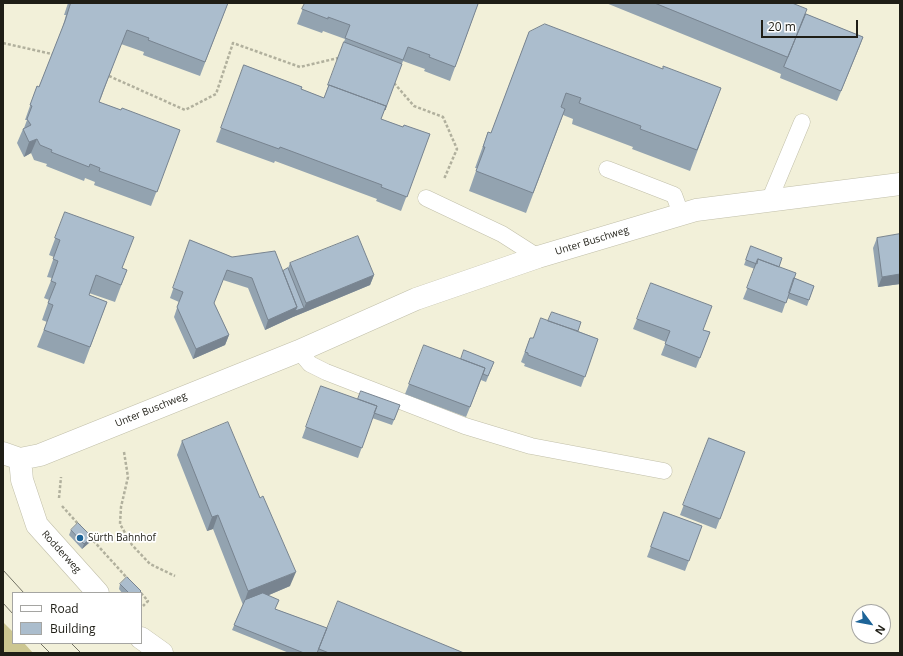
<!DOCTYPE html>
<meta charset="utf-8">
<style>
body{margin:0}
#map{position:relative;width:903px;height:656px;overflow:hidden;background:#f2f0d9;font-family:"Open Sans",sans-serif}
canvas{display:block}
.frame{position:absolute;inset:0;border:4px solid #1f1e16;pointer-events:none}
.legend{position:absolute;left:12px;top:592px;width:130px;height:52px;box-sizing:border-box;background:#fff;border:1px solid #a5a5a2;margin:0;padding:5px 7px;list-style:none;font-size:12px;color:#1f1e16}
.legend li{display:flex;align-items:center;gap:8px;height:20px}
.legend b{width:20px;border:1px solid #a5a5a2}
.north{position:absolute;left:851px;top:604px;width:40px;height:40px;box-sizing:border-box;background:#fff;border:1px solid #a5a5a2;border-radius:50%;rotate:122deg;font-size:11px;font-weight:700;line-height:16px;text-align:center;color:#1f1e16}
.north::after{content:'';display:block;margin:auto;width:14px;height:18px;background:#1d6498;clip-path:polygon(50% 0,100% 100%,50% 72%,0 100%)}
.scale{position:absolute;left:761px;top:20px;width:97px;height:18px;box-sizing:border-box;border:2px solid #1f1e16;border-top:0;padding-left:5px;font-size:12px;line-height:14px;white-space:nowrap;color:#1f1e16;-webkit-text-stroke:3px #fff;paint-order:stroke}
</style>
<div id="map">
<canvas width="903" height="656"></canvas>
<div class="frame"></div>
<ul class="legend">
<li><b style="height:5px;background:#fff"></b>Road</li>
<li><b style="height:11px;background:#abbdcd"></b>Building</li>
</ul>
<div class="north">N</div>
<div class="scale">20 m</div>
</div>
<script>
const g = document.querySelector('canvas').getContext('2d');
g.lineJoin = 'round';
function fillPath(path, color) { g.fillStyle = color; g.fill(path, 'evenodd'); }
function strokePath(path, color, width, dash) { g.strokeStyle = color; g.lineWidth = width; g.lineCap = dash ? 'butt' : 'round'; g.setLineDash(dash || []); g.stroke(path); }
function drawText(font, color, halo, rows, align = 'center') {
  g.font = font + ' "Open Sans",sans-serif'; g.lineWidth = 3.5; g.setLineDash([]); g.textBaseline = 'middle'; g.strokeStyle = halo; g.fillStyle = color; for (const [text, x, y, turn = 0] of rows) {
    g.save(); g.translate(x, y); g.rotate((+turn || 0) * Math.PI / 180); g.textAlign = isNaN(turn) ? turn : align; if (halo) g.strokeText(text, 0, 0); g.fillText(text, 0, 0); g.restore();
  }
}
const green = new Path2D(`
 M3,622L13,632V643H24L33,653H3Z`);
const path = new Path2D(`
 M3,43L52,54
 M109,76L185,110L216,94L233,43L300,67L338,58
 M394,83L414,106L443,117L457,149L444,179
 M124,452L128,477L121,507L120,524L132,545L150,564L175,576
 M59,498L61,477
 M62,506L80,526
 M90,537L128,579
 M141,593L148,601L143,606`);
const service = new Path2D(`
 M607,169L674,195L681,214
 M426,198L502,234L538,257
 M769,201L802,122
 M299,351L310,364L326,372L465,426L531,446L664,471`);
const minor = new Path2D(`
 M3,453L20,459L40,455L299,351L416,299L538,257L696,210L900,184
 M20,459L22,480L37,525L98,593
 M141,638L162,653`);
const tram = new Path2D(`
 M3,570L24,593
 M3,603L13,614
 M40,643L50,653
 M71,643L81,653`);
const wall = new Path2D(`
 M68,3H228L200,76L143,55L144,52L121,44L101,98L99,102L121,110L180,130L151,206L94,185L95,182L85,178L84,181L46,166L47,164L34,160L31,153L24,157L17,143L23,129L24,128L27,120H25L37,86L39,87L62,29L66,15H64Z
 M305,3L478,4L450,81L424,71L425,69L403,61L381,119L403,127L430,134L401,211L376,201L377,199L275,161L274,163L216,142L244,65L302,87L301,89L324,98L345,39L323,31L322,33L297,24Z
 M606,3H792L806,14L863,37L837,101L780,78L781,74Z
 M529,32L663,69L721,88L690,171L632,149L633,147L572,124L573,119L563,115L526,213L469,191L477,168H475L488,132L491,133Z
 M65,212L122,268L127,270L115,302L89,293V295L107,302L84,364L37,347L47,322L42,320L49,300L44,298L52,278L47,277L54,257L49,255Z
 M900,234V284L878,287L873,248L877,238Z
 M190,240L232,257L283,271L288,268L290,263L374,275L370,285L293,317L265,330L248,288L223,280L214,303L229,335L225,345L193,359L174,317L179,302L170,298Z
 M751,246L794,278L814,286L807,306L787,298L792,284L782,313L743,299L755,269L744,265Z
 M637,319L703,330L710,332L696,368L661,355L666,342L633,329Z
 M578,331L598,339L581,387L524,366L525,364L521,362L530,338H533Z
 M461,359L494,362L486,382L481,380L466,417L405,394L409,384Z
 M358,399L400,405L392,425L372,418L373,416L358,458L302,438L306,427Z
 M709,438L745,452L716,529L680,515Z
 M182,441L290,586L269,595L275,609L327,628L464,653H289L232,630L243,605L213,529L207,531L177,455Z
 M664,512L702,526L685,571L647,557Z
 M71,530L92,537L90,542L82,549L69,535Z
 M120,584L141,591L140,593H122L119,589Z`);
const shadedWall = new Path2D(`
 M863,37L859,48L837,101L841,91Z
 M37,139L31,153L24,157L29,142Z
 M900,274V284L878,287L882,277Z
 M374,275L370,285L293,317L265,330L268,320L297,307L304,308L306,303Z
 M229,335L225,345L193,359L196,349Z
 M218,515L213,529L207,531L212,517Z
 M92,537L90,542L82,549L84,544Z
 M296,572L290,586L243,606L248,591Z`);
const building = new Path2D(`
 M71,3H228L205,62L148,40L149,38L127,30L103,91L99,102L121,110L122,108L180,130L157,192L99,171L100,168L90,164L89,167L51,152L52,150L40,145L37,139L29,142L23,129L31,125L27,119L32,106L30,105L37,86L39,87L65,21Z
 M305,3H475L478,4L455,67L429,57L430,55L408,47L403,60L345,38L350,25L328,17V19L302,9Z
 M655,3H792L807,9L788,57Z
 M806,14L863,37L841,91L784,67Z
 M545,24L663,69V66L721,88L697,150L640,129L641,126L579,103L581,98L566,93L561,107L565,109L533,193L476,171L485,147H483L488,132L491,133L529,32Z
 M344,42L402,64L385,110L386,106L329,85H328Z
 M244,65L302,87L301,89L324,98L329,85L386,106L381,119L403,127L404,125L430,134L407,197L381,187L382,185L280,147L279,149L221,128Z
 M65,212L134,237L122,268L127,270L121,285L96,275L89,295L107,302L90,347L44,330L53,305L48,303L56,283L51,281L58,261L53,259L60,240L55,238Z
 M900,234V274L882,277L877,238Z
 M358,236L374,275L306,303L290,263Z
 M190,240L232,257L275,251L297,307L268,320L252,278L227,270L214,303L229,335L196,349L177,307L183,292L173,288Z
 M751,246L782,258L779,267L758,259L757,264L746,260Z
 M758,259L796,273L786,303L747,288Z
 M288,268L304,308L295,311L297,307L283,271Z
 M794,278L814,286L809,300L789,293Z
 M651,283L712,306L703,330L710,332L700,358L665,344L670,331L637,319Z
 M552,312L581,322L578,331L548,321Z
 M541,318L598,339L585,377L528,355V353L525,352L530,338H533Z
 M424,345L485,368L470,407L409,384Z
 M464,350L494,362L488,376L483,374L485,368L461,359Z
 M321,386L377,406L362,448L306,427Z
 M361,391L400,405L394,420L374,413L377,406L358,399Z
 M228,422L260,498L263,496L296,572L248,591L218,515L212,517L182,441Z
 M709,438L745,452L720,519L683,505Z
 M664,512L702,526L689,561L651,547Z
 M78,523L92,537L84,544L71,530Z
 M127,577L141,591L139,593H129L120,584Z
 M263,593L279,600L275,609L327,628L317,653H304L234,625L245,600Z
 M338,601L464,653H329L319,649Z`);
const markers = [
 [80,538,4,"#1d6498"]
];
const streetNames = [
 ["Unter Buschweg",592,241,-17],
 ["Unter Buschweg",151,410,-22],
 ["Rodderweg",61,552,48]
];
const poiNames = [
 ["Sürth Bahnhof",88,538]
];
fillPath(green, '#ccc691');
strokePath(service, '#c1bfa9', 17);
strokePath(minor, '#c1bfa9', 23);
strokePath(path, '#b1b09d', 2.5, [3, 2]);
strokePath(service, '#fff', 16);
strokePath(minor, '#fff', 22);
strokePath(tram, '#727163', 1);
fillPath(wall, '#93a3b0');
fillPath(shadedWall, '#788490');
fillPath(building, '#abbdcd');
strokePath(building, '#788490', 1);
for (const [x, y, r, color] of markers) { const dot = new Path2D(); dot.arc(x, y, r, 0, 2 * Math.PI); g.fillStyle = color; g.fill(dot); strokePath(dot, '#fff', 1.5); }
drawText('10px', '#1f1e16', '#fff', streetNames);
drawText('10px', '#1f1e16', '#fff', poiNames, 'left');
</script>
